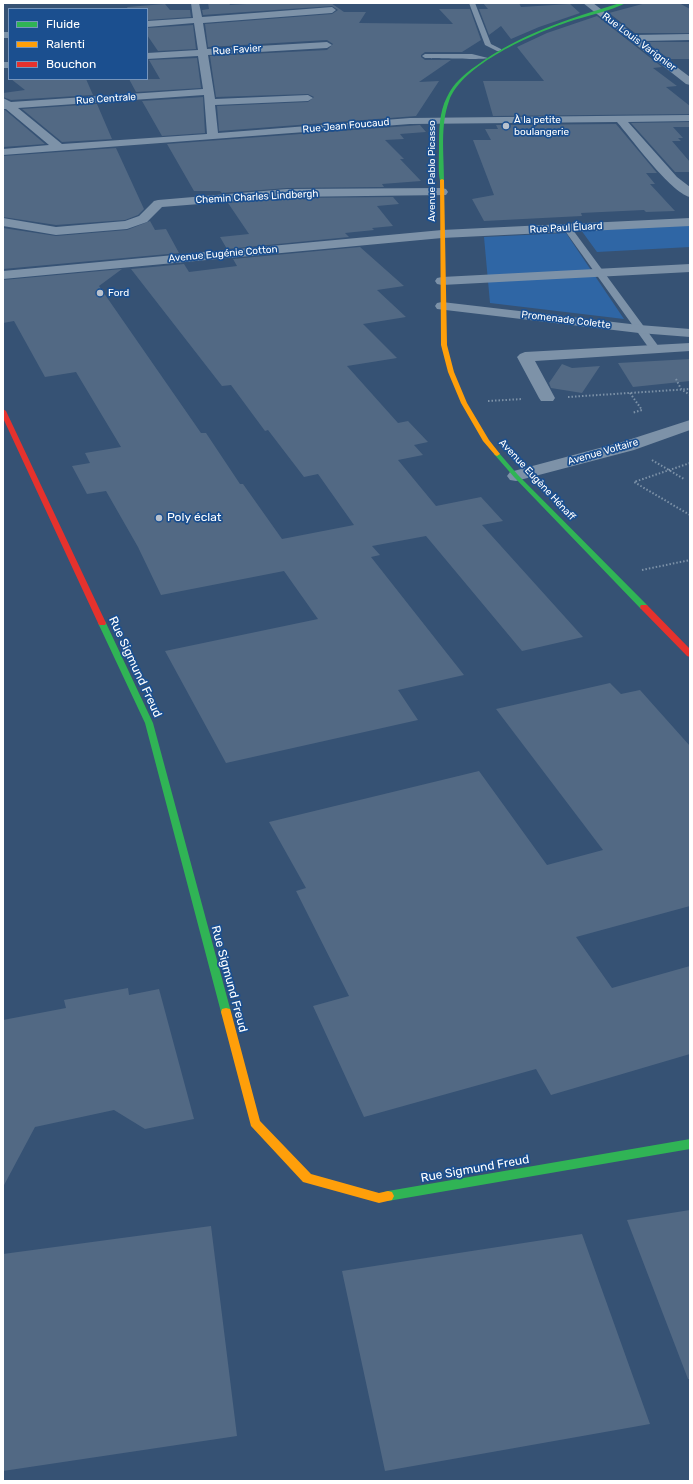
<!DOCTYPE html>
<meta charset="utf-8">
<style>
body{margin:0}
#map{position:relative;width:693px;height:1484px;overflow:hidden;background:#365274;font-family:Rubik,sans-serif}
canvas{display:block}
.frame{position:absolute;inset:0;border:4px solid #fff;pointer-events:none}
.legend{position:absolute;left:8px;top:8px;width:140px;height:72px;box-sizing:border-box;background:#1b4f8f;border:1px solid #7695bc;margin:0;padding:5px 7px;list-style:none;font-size:12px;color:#fff}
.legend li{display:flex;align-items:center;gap:8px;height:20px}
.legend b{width:20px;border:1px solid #7695bc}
</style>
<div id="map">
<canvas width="693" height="1484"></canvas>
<div class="frame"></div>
<ul class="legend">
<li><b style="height:5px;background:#30b455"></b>Fluide</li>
<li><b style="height:5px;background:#ff9f0a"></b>Ralenti</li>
<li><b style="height:5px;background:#e5322d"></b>Bouchon</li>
</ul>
</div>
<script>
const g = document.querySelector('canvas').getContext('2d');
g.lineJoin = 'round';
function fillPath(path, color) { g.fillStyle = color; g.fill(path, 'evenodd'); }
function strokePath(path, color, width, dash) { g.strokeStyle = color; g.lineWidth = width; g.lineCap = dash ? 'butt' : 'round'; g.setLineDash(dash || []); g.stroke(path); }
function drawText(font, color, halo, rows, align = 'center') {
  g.font = font + ' Rubik,sans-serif'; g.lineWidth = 3.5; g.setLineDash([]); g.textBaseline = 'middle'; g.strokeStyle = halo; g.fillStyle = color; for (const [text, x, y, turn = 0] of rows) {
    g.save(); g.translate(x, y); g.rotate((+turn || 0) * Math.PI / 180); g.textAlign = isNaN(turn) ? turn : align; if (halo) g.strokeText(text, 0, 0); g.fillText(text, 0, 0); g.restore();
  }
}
const green = new Path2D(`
 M690,225V247L597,252L581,230Z
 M566,233L624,319L490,303L484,237Z`);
const building = new Path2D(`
 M208,3H229L230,5L262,3H331L344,12H366L359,23L453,24L439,9H470L481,40L462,52H425L421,55V57L425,60H451L419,82L439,81L416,116L219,131L217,106L308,102L314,97L308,94L216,97L210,56L327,50L333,44L327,40L208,47L205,24L332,14L338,10L332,6L203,15L202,10L209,9Z
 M483,3H519L521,7L570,4L580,13L539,27L511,39L501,26L489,35L479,9H488Z
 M646,3H679L690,9V33H635L609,13Z
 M165,4L170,10H190L191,17L147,20V9H128L127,7Z
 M597,16L662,67L653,68L677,86L666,87L690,106V114L493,116L483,81H544L517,47L547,33Z
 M193,25L196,49L158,51L147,35V28Z
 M646,42H690V59H669Z
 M197,58L201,88L136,92L129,79H160L149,60Z
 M11,79H86L93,95L11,100L3,97V93L25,90Z
 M203,97L205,133L162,136L142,101Z
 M97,104L112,139L62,142L22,109Z
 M3,110H5L45,144L3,147Z
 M690,122V127H673L683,138H678L681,141H672L690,162V172H675L631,123Z
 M616,124L657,173H646L655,184H650L675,211L646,212L644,210L581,213L582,216L484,221L472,199L494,195L473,140H491L485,129H498L496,125Z
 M420,125L426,132L400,134L404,139L385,140L404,159H400L421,181L382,184L384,187L287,188L222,193L220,191H194L167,144Z
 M116,148L144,209L138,215L125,220L56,225L3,217V156Z
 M393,197L399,204L377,206L393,226L372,228L374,230L345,233L349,237L227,249L220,237L249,234L228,203L287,198Z
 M150,221L155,230L166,229L179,253L3,269V228L56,236L127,230Z
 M360,247L404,286L377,290L406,317L363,324L397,358L347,366L398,423L408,421L428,442L414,445L423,455L398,460L436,506L481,497L503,521L482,525L583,637L522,651L426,536L372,546L380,555L371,557L464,675L398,690L418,720L226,763L165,651L318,619L284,571L161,595L138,547L106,491L87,494L72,466L90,463L85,453L121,447L76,372L45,377L14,321L3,323V280L122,269L99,286L201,433H206L240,484H243L282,539L354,525L318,474L304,477L268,430L265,431L231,385L222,386L131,269L184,264L189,272L237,266L233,259Z
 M690,359V381L633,387L618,363Z
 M562,364L572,368L600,366L582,393L551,388L549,383Z
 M610,683L621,694L640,690L690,746V906L576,937L612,988L690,966V1054L551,1095L536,1069L364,1117L313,1006L349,996L296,891L306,888L269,822L479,771L547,865L603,850L496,709Z
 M128,988L129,995L159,989L194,1119L145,1129L114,1110L35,1127L3,1187V1020L66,1008L64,1000Z
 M690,1210V1379H688L627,1220Z
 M211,1226L237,1436L3,1471V1254Z
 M582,1234L650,1424L385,1471L342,1271Z`);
const path = new Path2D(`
 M676,379L681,389L690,395
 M630,393L642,410L632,413
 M568,397L690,389
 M488,401L523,399
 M652,460L684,479
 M690,463L634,482L690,515
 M642,570L690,560`);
const lane = new Path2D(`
 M469,3H475L491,44L501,49V51H497L485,45Z
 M472,54L488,58C486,60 434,58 425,58L422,56L425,54Z
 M567,225L570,226L659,347L660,349L659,351H651L563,228Z`);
const street = new Path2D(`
 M191,3H199L202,17L332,7L336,10L332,13L203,23L207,49L327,42L332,45L327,48L208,55L215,99L308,95L313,98L308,101L215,105L218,133L410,118L690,115V121L628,122L677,177L690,187V197C670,192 632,139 617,122L410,124L3,155V149L49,145L6,109H3V98L11,102L203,89L198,56L147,59V53L198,50L194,23L147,27V21L193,18ZM204,95L207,134L62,144L18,108Z
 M583,3H593L635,35L690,34V40L642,41L690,77V85L686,84Z
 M3,32H9V38H3Z
 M3,62H9V68H3Z
 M442,188L446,189L448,192L446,195L287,197L162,207L147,222L127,229L56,235L3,226V218L56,227L125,221L139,216L154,201L158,200L287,189Z
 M690,218V226L442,238L3,279V271L442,230Z
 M690,264V272L442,285L437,284L435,281L437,278L442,277Z
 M442,302L639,325L690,329V337L639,333L437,309L435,306L437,303Z
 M690,343V351L535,361L555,398L553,401H541L539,398L517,357L520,354L525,352Z
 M690,420V430L634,450L516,481L510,480L507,476L510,472L622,442Z`);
const fast = new Path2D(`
 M620,3H626C611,11 585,16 568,22C533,34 462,64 449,101C440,126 444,154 444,180L440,181C438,171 439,158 439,148C439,131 439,112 447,97C453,84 464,74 476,66C519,34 569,19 620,3Z
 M497,452L499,453L518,475L647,605L648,607L647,609H641L514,477L494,454Z
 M99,621H105L106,623L153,723L231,1012L230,1015L226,1016L222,1015L221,1012L145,723L98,623Z
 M690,1139V1149L388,1201L384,1200L382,1196L384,1192L388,1191Z`);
const slow = new Path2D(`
 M442,179L444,180L447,345L454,372L467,403L489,440L500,454L497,456L495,455L483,441L461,403L448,372L441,345L440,180Z
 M226,1008L230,1009L231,1012L260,1121L311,1174L379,1193L388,1191L392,1192L394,1196L392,1200L379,1203L303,1182L251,1126L221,1012L222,1009Z`);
const jam = new Path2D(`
 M3,409L6,411L106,623L105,625H99L98,623L3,418Z
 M641,605H647L690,649V657L687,656L641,609L640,607Z`);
const markers = [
 [506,126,4,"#b9c2ce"],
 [100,293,4,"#b9c2ce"],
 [159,518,4,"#b9c2ce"]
];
const farStreetnames = [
 ["Rue Louis Varignier",639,42,37],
 ["Rue Favier",237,50,-4],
 ["Rue Centrale",106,99,-4],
 ["Rue Jean Foucaud",346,126,-5],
 ["Avenue Pablo Picasso",432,171,-90],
 ["Chemin Charles Lindbergh",257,197,-3],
 ["Rue Paul Éluard",566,228,-3],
 ["Avenue Eugénie Cotton",223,254,-5],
 ["Promenade Colette",566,320,7],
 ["Avenue Voltaire",603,452,-16],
 ["Avenue Eugène Hénaff",537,480,47]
];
const farPoinames = [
 ["À la petite",514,120],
 ["boulangerie",514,132],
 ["Ford",108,293]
];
const poiNames = [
 ["Poly éclat",167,518]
];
const streetNames = [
 ["Rue Sigmund Freud",135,667,65],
 ["Rue Sigmund Freud",229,979,75],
 ["Rue Sigmund Freud",475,1169,-10]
];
fillPath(green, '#2f66a5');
fillPath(building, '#526984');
strokePath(path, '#7d92a8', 2, [1.5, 2]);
fillPath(lane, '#7d92a8');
fillPath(street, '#7d92a8');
fillPath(fast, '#30b455');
fillPath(slow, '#ff9f0a');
fillPath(jam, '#e5322d');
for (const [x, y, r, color] of markers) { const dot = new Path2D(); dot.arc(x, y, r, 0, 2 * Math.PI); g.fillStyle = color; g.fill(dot); strokePath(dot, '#1b4f8f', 1.5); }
drawText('10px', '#fff', '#1b4f8f', farStreetnames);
drawText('10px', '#fff', '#1b4f8f', farPoinames, 'left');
drawText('12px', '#fff', '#1b4f8f', poiNames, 'left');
drawText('12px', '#fff', '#1b4f8f', streetNames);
</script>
